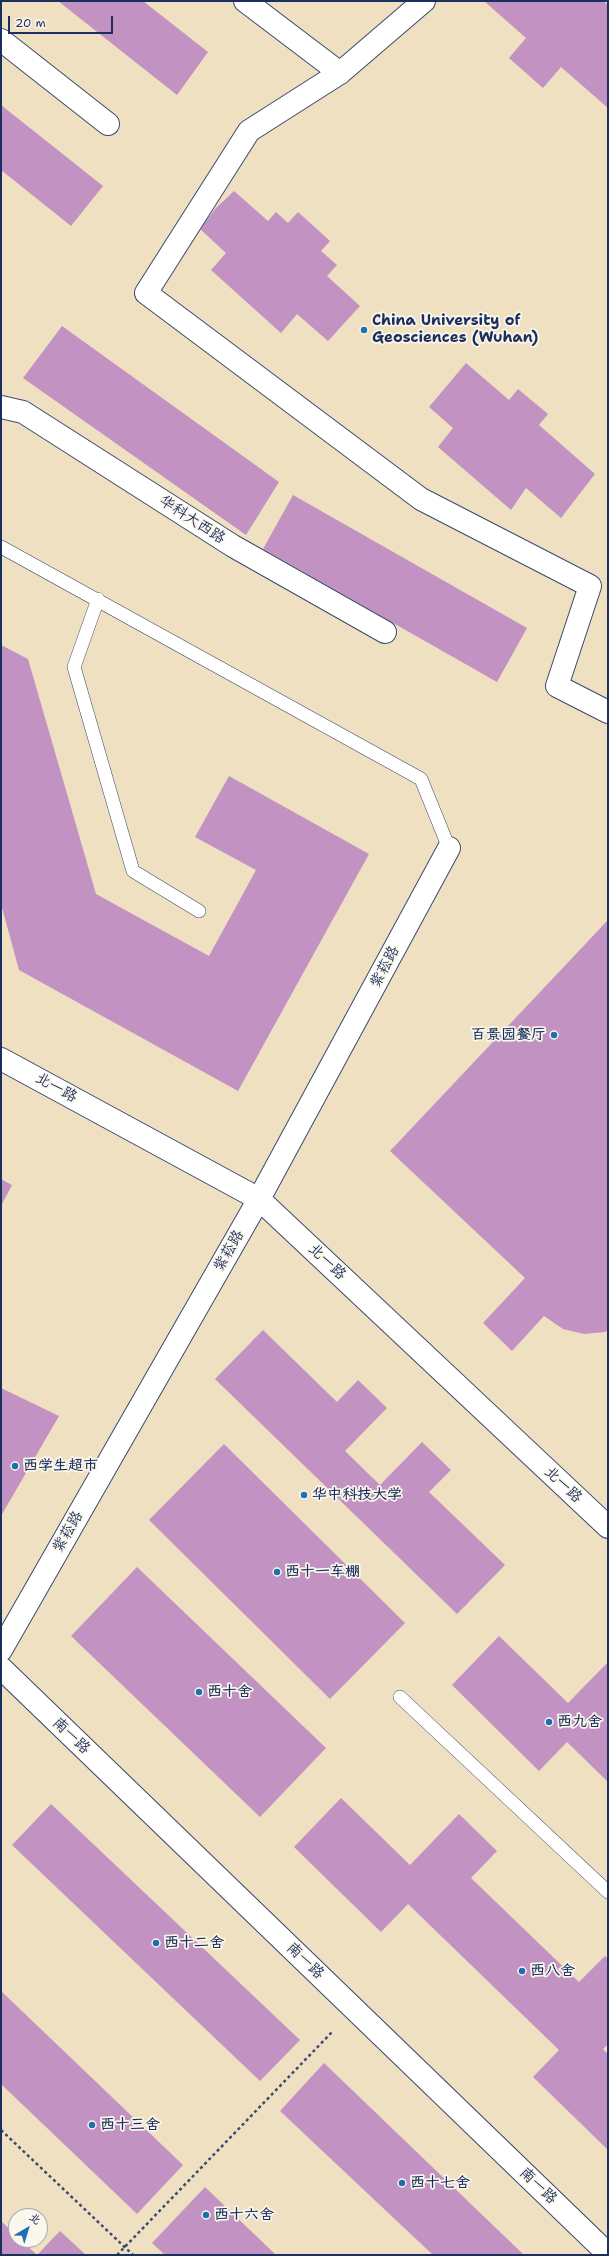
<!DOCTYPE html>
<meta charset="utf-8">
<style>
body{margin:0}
#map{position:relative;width:609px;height:2256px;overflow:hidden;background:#efe0c1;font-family:"Shantell Sans","LXGW WenKai TC",sans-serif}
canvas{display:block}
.frame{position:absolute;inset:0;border:2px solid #1b2f5e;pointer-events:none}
.north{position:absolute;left:8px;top:2208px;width:40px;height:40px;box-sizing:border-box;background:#fbf7ec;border:1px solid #a1a7b3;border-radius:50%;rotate:38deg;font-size:11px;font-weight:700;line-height:16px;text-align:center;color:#1b2f5e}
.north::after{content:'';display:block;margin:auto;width:14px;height:18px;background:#1f6fb2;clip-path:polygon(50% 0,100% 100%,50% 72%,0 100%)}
.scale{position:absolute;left:8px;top:16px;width:105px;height:18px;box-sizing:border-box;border:2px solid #1b2f5e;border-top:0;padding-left:5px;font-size:12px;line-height:14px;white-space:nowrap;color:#1b2f5e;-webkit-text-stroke:3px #fbf7ec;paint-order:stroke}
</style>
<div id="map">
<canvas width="609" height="2256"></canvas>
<div class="frame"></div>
<div class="north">北</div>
<div class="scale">20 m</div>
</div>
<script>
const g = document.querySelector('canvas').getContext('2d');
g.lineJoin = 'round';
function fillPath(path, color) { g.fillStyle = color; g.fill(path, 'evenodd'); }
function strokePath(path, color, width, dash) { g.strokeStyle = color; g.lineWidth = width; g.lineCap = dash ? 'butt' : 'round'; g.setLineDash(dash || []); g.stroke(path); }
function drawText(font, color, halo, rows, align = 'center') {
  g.font = font + ' "Shantell Sans","LXGW WenKai TC",sans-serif'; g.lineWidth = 3.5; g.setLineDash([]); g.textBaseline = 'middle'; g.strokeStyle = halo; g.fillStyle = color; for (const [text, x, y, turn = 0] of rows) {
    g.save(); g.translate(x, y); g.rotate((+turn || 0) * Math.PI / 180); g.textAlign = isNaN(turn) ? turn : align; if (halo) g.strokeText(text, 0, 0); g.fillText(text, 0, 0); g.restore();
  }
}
const building = new Path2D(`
 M58,1H143L208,52L177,95Z
 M484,1H603L608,5V108L561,67L543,88L509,58L526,38Z
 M1,105L103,186L71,226L1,170Z
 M234,191L268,221L276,212L288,223L298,212L330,241L321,251L337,265L327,276L360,306L328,341L297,314L281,333L211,270L226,253L200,229L215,209Z
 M62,326L279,482L246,535L23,378Z
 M466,363L509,400L518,389L548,414L539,425L595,474L561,518L526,488L511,510L438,447L453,428L429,407Z
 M293,495L527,628L497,682L263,549Z
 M1,645L28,659L96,894L209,956L256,870L195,837L229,776L369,854L238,1091L19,970L1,904Z
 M608,920V1330L605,1332L584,1334L563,1329L544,1316L512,1351L483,1323L525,1278L390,1151Z
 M1,1179L12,1185L1,1206Z
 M263,1330L337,1402L358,1380L387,1408L345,1451L380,1485L422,1442L451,1470L429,1492L505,1565L457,1614L215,1379Z
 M1,1388L59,1416L1,1516Z
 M224,1444L405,1623L330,1699L149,1520Z
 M137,1567L326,1748L260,1817L71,1636Z
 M499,1636L568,1703L608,1662V1782L567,1742L539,1771L452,1685Z
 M341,1798L410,1865L459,1814L497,1851L471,1878L579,1982L605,1956L608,1959V2044L603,2049L608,2054V2150L533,2077L559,2050L408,1904L381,1932L294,1847Z
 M51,1804L300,2040L260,2081L12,1845Z
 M1,1991L183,2165L137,2214L1,2084Z
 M324,2063L524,2255H433L280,2111Z
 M205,2187L276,2255H165L152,2243Z
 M1,2221L16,2235V2240H21L37,2255H1Z
 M60,2231L86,2255H37Z`);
const path = new Path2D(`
 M1,2130L133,2255
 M117,2255L333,2031`);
const lane = new Path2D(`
 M1,547L421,779L449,848
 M98,599L74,667L133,871L199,911
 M400,1697L608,1892`);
const street = new Path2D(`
 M245,1L340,73
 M424,1L340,73L249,131L146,293L421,499L590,586L557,686L608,712
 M1,40L108,124
 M1,407L23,412L233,546L385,632
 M1,1059L259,1199L608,1527
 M1,1650L259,1199L449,848
 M1,1668L608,2254`);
const markers = [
 [364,330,4,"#1f6fb2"],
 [554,1035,4,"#1f6fb2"],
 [15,1466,4,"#1f6fb2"],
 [304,1495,4,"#1f6fb2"],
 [277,1572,4,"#1f6fb2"],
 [199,1692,4,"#1f6fb2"],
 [549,1722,4,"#1f6fb2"],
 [156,1943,4,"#1f6fb2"],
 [522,1971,4,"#1f6fb2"],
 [92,2125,4,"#1f6fb2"],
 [402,2183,4,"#1f6fb2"],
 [206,2215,4,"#1f6fb2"]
];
const poiNames = [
 ["China University of",372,321],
 ["Geosciences (Wuhan)",372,338],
 ["百景园餐厅",546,1035,"right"],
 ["西学生超市",23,1466],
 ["华中科技大学",312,1495],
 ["西十一车棚",285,1572],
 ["西十舍",207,1692],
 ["西九舍",557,1722],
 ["西十二舍",164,1943],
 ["西八舍",530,1971],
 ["西十三舍",100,2125],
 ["西十七舍",410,2183],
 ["西十六舍",214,2215]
];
const streetNames = [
 ["华科大西路",192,520,33],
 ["紫菘路",385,967,-62],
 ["北一路",56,1088,29],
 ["紫菘路",229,1251,-60],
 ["北一路",327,1262,43],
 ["北一路",563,1485,43],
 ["紫菘路",68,1532,-60],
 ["南一路",71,1736,44],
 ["南一路",305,1961,44],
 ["南一路",538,2186,44]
];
fillPath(building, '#c292c3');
strokePath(lane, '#3b4a6d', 14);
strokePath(street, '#3b4a6d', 24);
strokePath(path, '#3b4a6d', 2.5, [3, 3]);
strokePath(lane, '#fff', 13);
strokePath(street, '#fff', 22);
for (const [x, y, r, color] of markers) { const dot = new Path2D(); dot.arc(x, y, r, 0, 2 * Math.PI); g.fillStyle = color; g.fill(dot); strokePath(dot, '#fbf7ec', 1.5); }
drawText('bold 15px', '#1b2f5e', '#fbf7ec', poiNames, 'left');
drawText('15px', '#1b2f5e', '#fbf7ec', streetNames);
</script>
